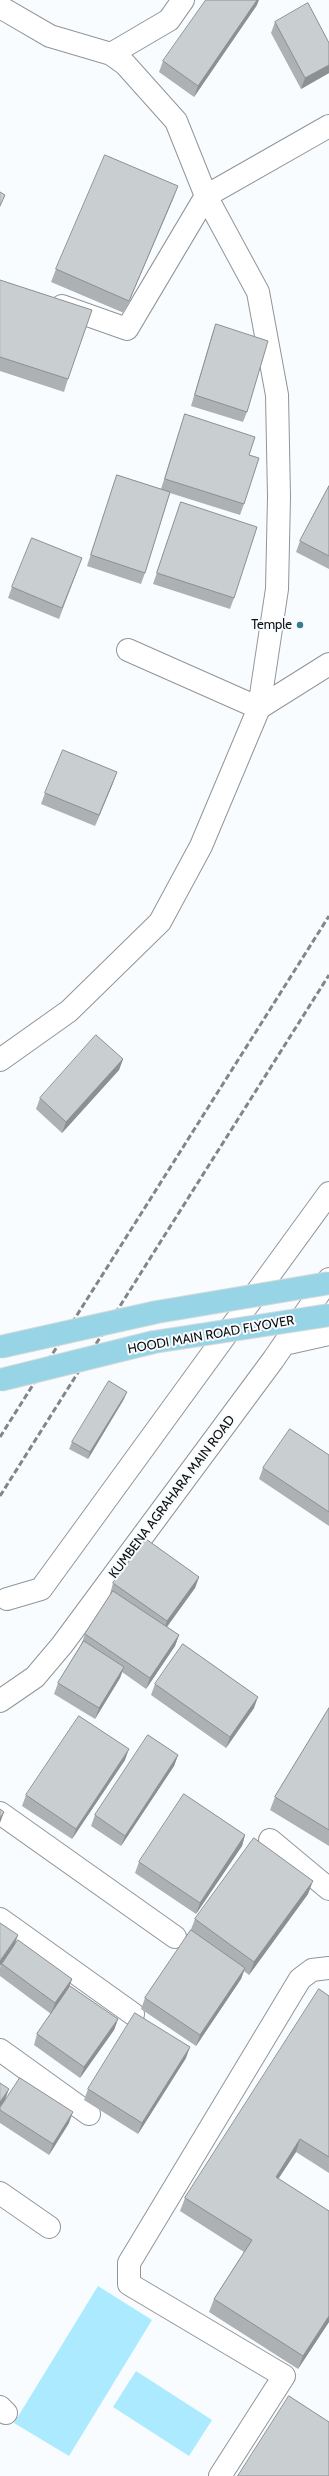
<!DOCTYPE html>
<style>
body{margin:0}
canvas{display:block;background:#f8fcfe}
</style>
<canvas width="329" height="2476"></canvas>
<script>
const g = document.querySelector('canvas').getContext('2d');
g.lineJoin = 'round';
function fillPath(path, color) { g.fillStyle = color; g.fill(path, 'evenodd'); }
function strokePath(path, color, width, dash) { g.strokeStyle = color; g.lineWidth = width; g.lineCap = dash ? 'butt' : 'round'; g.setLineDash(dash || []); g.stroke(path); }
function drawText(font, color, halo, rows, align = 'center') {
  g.font = font + ' Cabin,sans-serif'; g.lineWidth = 4; g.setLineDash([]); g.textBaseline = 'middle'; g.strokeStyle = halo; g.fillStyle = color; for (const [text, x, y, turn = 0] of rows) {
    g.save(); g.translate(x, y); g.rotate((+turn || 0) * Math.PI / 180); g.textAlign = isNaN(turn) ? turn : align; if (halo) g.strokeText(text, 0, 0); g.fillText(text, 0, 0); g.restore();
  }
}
const green = new Path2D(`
 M98,2286L152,2320L69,2456L14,2423Z
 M136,2371L212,2420L189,2456L113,2407Z`);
const minor = new Path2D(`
 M0,7L50,36L111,54L125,64L176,121L206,196L258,292L277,395L279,497L277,589L259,708L201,846L160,922L69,1011L0,1060
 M111,54L169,20L183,0
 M62,306L127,329L206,196L329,126
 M128,650L259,708L329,664
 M284,1344L329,1334
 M7,1599L41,1589L329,1193
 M0,1701L35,1677L62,1645L273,1360L329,1279
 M0,1813L175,1937
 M270,1840L329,1889
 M0,1919L133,2014
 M0,2050L89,2114
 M0,2193L49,2227
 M0,2407L6,2413
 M220,2476L284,2376L129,2284V2263L300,1979L312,1970L329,1968`);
const rail = new Path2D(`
 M0,1437L329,916
 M0,1496L329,975`);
const majorBridge = new Path2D(`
 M0,1347L157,1312L329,1283
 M0,1380L154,1342L329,1315`);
const wall = new Path2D(`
 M257,5L194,97L159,72L163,61Z
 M275,22L329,43V73L301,89L271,33Z
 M173,199L124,313L51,282L56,269Z
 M0,280L68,379L64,392L0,371Z
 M216,324L247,412L243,422L191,406L212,335Z
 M185,414L249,455L244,504L240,515L170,493L145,573L141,584L87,566L117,475L161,489Z
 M329,486V569L296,552L300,541Z
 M181,502L234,598L230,609L153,584Z
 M78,569L59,619L8,598L12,587Z
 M113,783L95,826L41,804L45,793Z
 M123,1059L119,1070L62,1133L36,1109L40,1098Z
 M124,1399L88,1459L69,1449L72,1442Z
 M329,1455V1526L259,1479L263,1468Z
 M199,1577L195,1588L167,1627L179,1635L175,1646L146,1689L122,1672L120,1678L95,1719L54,1694L58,1683L81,1645L85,1634L110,1595V1594L113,1583Z
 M155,1684L254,1708L226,1748L151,1695Z
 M329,1708V1846L270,1810L275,1797Z
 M178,1755L174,1766L121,1846L91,1826L95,1815Z
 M125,1760L72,1839L22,1806L26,1795Z
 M245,1835L242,1846L196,1914L135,1873L139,1862Z
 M308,1894L249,1975L244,1971L241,1979L196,2046L141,2009L145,1998L190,1932L195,1919Z
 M18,1935L14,1946L72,1979L68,1990L118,2019L114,2030L80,2078L34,2045L37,2034L51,2014L0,1976V1968L1,1964Z
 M329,1996V2173L296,2152L278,2179L329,2211V2322L298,2369L209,2312L214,2299L244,2252L180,2211L185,2198Z
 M186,2058L138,2134L84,2100L88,2089Z
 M0,2108L69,2123L49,2155L0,2123Z`);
const shadedWall = new Path2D(`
 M257,0H259L257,5L194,97L198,86Z
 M329,65V73L301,89L305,78Z
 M178,186L173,199L124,313L129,301Z
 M117,772L113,783L95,826L99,815Z
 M123,1059L119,1070L62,1133L66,1122Z
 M127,1392L124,1399L88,1459L90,1452Z
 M199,1577L195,1588L163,1632L167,1621Z
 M179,1635L175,1646L146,1689L150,1678Z
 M124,1667L120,1678L95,1719L99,1708Z
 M258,1697L254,1708L226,1748L230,1737Z
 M129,1749L125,1760L72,1839L76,1829Z
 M178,1755L174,1766L121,1846L125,1836Z
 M4,1812L0,1823V1818Z
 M245,1835L242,1846L196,1914L200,1903Z
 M313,1881L308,1894L249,1975L254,1962Z
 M18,1935L14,1946L0,1966V1961Z
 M245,1968L241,1979L196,2046L200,2035Z
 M72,1979L68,1990L51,2014L55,2003Z
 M118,2019L114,2030L80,2078L84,2067Z
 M190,2047L186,2058L138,2134L142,2123Z
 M9,2089L5,2100L0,2107V2102Z
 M73,2112L69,2123L49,2155L53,2144Z
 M300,2139L296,2152L271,2190L276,2177Z
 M329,2316V2322L298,2369L303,2356Z`);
const building = new Path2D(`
 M206,0H257L198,86L163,61Z
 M308,3L329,43V65L305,78L275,22Z
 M105,155L178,186L129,301L56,269Z
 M0,192L5,195L0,206Z
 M0,280L92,310L68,379L0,357Z
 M216,324L268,341L247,412L195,395Z
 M185,414L255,437L249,455L259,458L244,504L165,479Z
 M117,475L170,492L145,573L91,555Z
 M329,486V556L300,541Z
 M181,502L257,527L234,598L157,573Z
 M32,538L82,558L62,608L12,587Z
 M63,750L117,772L99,815L45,793Z
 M96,1035L123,1059L66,1122L40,1098Z
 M109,1381L127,1392L90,1452L72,1442Z
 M290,1429L329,1455V1512L263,1468Z
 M146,1539L199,1577L167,1621L113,1583Z
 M113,1591L179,1635L150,1678L85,1634Z
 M84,1641L124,1667L99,1708L58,1683Z
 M183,1644L258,1697L230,1737L155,1684Z
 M329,1708V1830L275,1797Z
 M79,1716L129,1749L76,1829L26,1795Z
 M148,1735L178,1755L125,1836L95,1815Z
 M184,1794L245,1835L200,1903L139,1862Z
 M0,1809L4,1812L0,1818Z
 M254,1838L313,1881L254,1962L195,1919Z
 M0,1923L18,1935L0,1961Z
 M191,1930L245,1968L200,2035L145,1998Z
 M18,1940L72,1979L55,2003L2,1964Z
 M70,1986L118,2019L84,2067L37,2034Z
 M319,1989L329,1996V2157L300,2139L276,2177L329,2211V2316L303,2356L214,2299L252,2240L185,2198Z
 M135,2013L190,2047L142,2123L88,2089Z
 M20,2078L73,2112L53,2144L0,2110V2108Z
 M0,2083L9,2089L0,2102Z
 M289,2396L329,2422V2476H238Z`);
const markers = [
 [300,625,4,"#3a7b8e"]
];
const poiNames = [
 ["Temple",292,625]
];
const streetNames = [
 ["HOODI MAIN ROAD FLYOVER",211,1335,-10],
 ["KUMBENA AGRAHARA MAIN ROAD",172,1497,-53]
];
fillPath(green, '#acebff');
strokePath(minor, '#919597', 24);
strokePath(minor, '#fff', 22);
strokePath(rail, '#838587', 3, [6, 3]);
strokePath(majorBridge, '#d9d9d9', 24, []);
strokePath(majorBridge, '#97d5e6', 22);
fillPath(wall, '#adb1b3');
fillPath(shadedWall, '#8d9092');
fillPath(building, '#c9ced0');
strokePath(building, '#8d9092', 1);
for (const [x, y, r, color] of markers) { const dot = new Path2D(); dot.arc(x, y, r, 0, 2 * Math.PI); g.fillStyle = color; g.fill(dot); strokePath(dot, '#f8fcfe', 1.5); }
drawText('13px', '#0f1011', '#f8fcfe', poiNames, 'right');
drawText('13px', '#0f1011', '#f8fcfe', streetNames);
</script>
